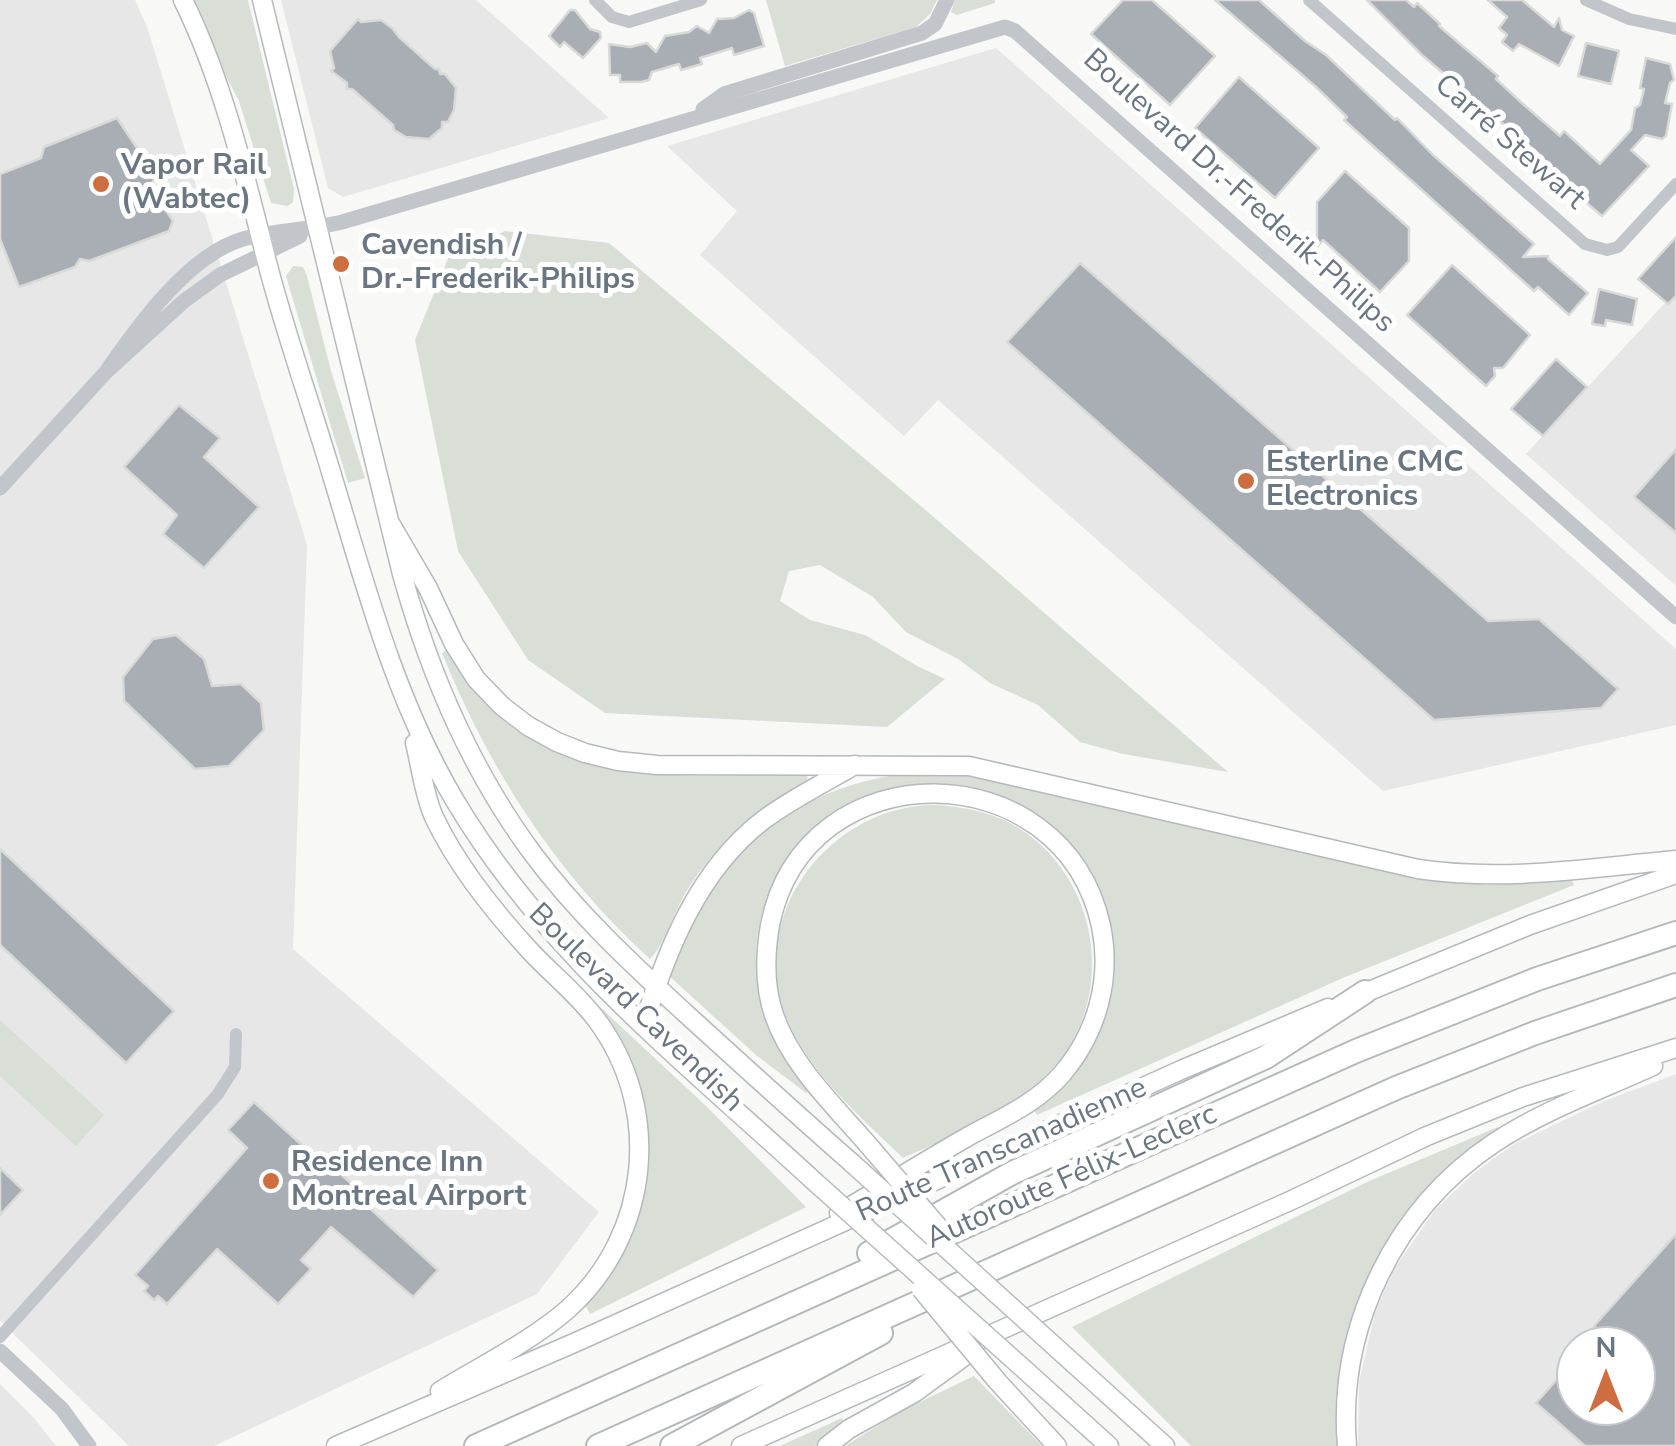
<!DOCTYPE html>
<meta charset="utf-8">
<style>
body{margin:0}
#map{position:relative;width:1676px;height:1446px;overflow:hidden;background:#f8f8f6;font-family:"Nunito Sans",sans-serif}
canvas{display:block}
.north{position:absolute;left:1556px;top:1326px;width:100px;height:100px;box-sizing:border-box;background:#fff;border:2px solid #c4c8cd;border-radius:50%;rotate:0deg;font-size:28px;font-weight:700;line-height:40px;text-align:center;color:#6b7683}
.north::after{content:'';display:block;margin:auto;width:35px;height:45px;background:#ce6e40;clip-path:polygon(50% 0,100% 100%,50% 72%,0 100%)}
</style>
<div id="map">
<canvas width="1676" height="1446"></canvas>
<div class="north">N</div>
</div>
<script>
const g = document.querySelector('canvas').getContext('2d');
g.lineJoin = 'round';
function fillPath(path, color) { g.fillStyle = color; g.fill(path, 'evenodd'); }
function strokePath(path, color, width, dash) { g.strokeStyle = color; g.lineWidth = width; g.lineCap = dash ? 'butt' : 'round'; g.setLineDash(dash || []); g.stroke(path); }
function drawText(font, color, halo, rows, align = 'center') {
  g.font = font + ' "Nunito Sans",sans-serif'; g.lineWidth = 10; g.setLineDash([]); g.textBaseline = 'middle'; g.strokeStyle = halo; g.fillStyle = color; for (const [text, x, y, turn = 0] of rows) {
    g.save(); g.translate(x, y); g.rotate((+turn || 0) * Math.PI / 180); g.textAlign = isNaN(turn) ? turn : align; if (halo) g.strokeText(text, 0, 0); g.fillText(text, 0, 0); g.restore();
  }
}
const built = new Path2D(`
 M0,0H135L147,27L307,545L293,949L599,1212L537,1294L214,1446H129L0,1321Z
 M281,0H476L609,118L343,197L328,188Z
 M996,48L1676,649V725L1383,791L938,400L904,436L700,255L737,211L667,146Z
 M1676,291V586L1526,454Z
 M1676,1074V1446H1358L1359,1382L1375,1313L1394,1269L1435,1210L1474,1173L1514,1144L1602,1102ZM1576,1346H1636V1406H1576Z
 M0,1384L34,1418L56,1446H0Z`);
const green = new Path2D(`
 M193,0H248L294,189L293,202L288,206L271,203L239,101L218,61Z
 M766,0H937L930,14L916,27L785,66Z
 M955,0H995V3L957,15L951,12Z
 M505,231L609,243L929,513L1228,772L1123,754L1080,742L1038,705L990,683L958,659L906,632L873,597L820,565L789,571L780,601L810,620L865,635L919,667L945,679L887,727L605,713L528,660L458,551L415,340L449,256Z
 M293,266L303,267L307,276L331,371L365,478L348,483L288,283L286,276Z
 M447,650L557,751C634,785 725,774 808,774L807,780C755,810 713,846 683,897C672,917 665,944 650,959C556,873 490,771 442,653Z
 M908,773L966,774L1420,878L1489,885L1572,880L1574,885L1345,977L1037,1115L1034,1110C1091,1068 1115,1016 1109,946C1105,895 1081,848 1038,818C907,729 727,837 760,998C768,1034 787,1062 809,1091L806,1093L756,1055L667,974C721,858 775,792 908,773Z
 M938,805C964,807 989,812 1012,824C1101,874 1120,1001 1048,1074C1010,1113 952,1136 903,1158C860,1116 809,1073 786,1017C745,914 832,803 938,805Z
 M599,1006L706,1106L806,1207L590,1314L585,1304C650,1243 664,1139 629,1059C621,1041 604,1023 599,1006Z
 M0,1020L104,1115L76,1146L0,1076Z
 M1498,1127L1500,1129C1390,1198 1332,1318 1338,1446H1191L1072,1327L1367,1182Z
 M974,1376L1042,1446H845L903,1410Z
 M842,1418L844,1423L815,1446H780Z`);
const building = new Path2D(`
 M1123,0H1152L1215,56L1170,105L1091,34Z
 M1215,0H1259L1305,41L1326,55L1395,120L1397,118L1432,154L1534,244L1523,257L1548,256V259L1588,293L1569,315L1538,287L1534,291L1344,120L1347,117L1316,87Z
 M1367,0H1406L1414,7L1417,3L1440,24L1439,26L1498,76L1496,79L1523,104L1560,136L1564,131L1600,164L1631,130L1635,108L1640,105L1644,89L1640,88L1646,58L1670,64L1674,80L1670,83L1665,103L1672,104L1666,136L1662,139L1645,135L1631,150L1649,166L1602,216L1548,170L1550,168L1541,156L1423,56Z
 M1488,0H1522L1554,27L1559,18L1562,30L1574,36L1559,66L1519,44L1513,51L1502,42L1507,35L1499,28L1507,17Z
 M570,10H575L590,29L600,32L601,38L583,58L564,42L560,47L549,36Z
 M749,10L754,13L764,46L734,55L732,48L700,58L702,64L681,70L679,64L652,72L649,80L641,82H620V75H610L609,44L630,47L647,43L656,52L665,36L689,32L697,26L709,33L717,19L734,18Z
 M358,19L361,22L381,20L392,28L399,37L435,69H439L440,74H445L456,88L454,110L448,122H442V128L429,139L406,137L394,130L393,125L352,89H347V83L331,71L334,68L330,51Z
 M1586,43L1619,51L1611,84L1578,76Z
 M1239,77L1319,148L1275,198L1195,128Z
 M117,118L156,177L150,186L173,221L169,231L89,261L80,259L75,267L19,287L0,239V174L41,158L44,147Z
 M1345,171L1409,228V261L1380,292L1323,240L1317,247V202Z
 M1676,237V296L1668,304L1638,279Z
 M1080,263L1488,621L1539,619L1618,689L1601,708L1434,720L1007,342Z
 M1452,265L1530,335L1503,368H1494L1495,376L1486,386L1407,315Z
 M1599,289L1637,299L1632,325L1606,320L1605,326L1592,324Z
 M1556,359L1587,387L1543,436L1511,409Z
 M179,405L220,438L204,457L259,507L204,568L163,534L177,515L124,467Z
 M1676,449V533L1634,497Z
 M176,635L204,659L212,686L241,684L261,703L264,730L229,766L195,769L124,701L123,677L153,639Z
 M0,849L174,1011L126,1063L0,945Z
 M254,1102L331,1171L334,1168L365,1196L364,1203L438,1270L413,1297L331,1227L301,1260L311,1269L278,1304L217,1249L167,1304L158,1296L154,1300L144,1291L148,1286L135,1275L247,1148L228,1130Z
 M0,1168L23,1190L0,1215Z
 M1676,1234V1446H1585L1536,1403L1576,1358V1406H1636V1346H1586L1600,1331L1594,1326Z`);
const minor = new Path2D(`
 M595,0L612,17L629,22L701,0
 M1309,0L1585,244L1607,250L1618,247L1676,184
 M1586,0L1629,19L1676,29
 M0,1337L218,1094L235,1067L236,1034`);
const tertiary = new Path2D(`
 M703,109L724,94L922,33L935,24L947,0
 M106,372C137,327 188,255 243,239C275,230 310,230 342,222L1005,27L1015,31L1676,617
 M0,488L106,372L184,301L220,275L300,236
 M0,1351L62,1409L89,1446`);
const secondary = new Path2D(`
 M183,0C224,83 245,176 268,266C287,339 313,410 334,482C367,591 396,701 454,799C544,952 686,1063 815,1182
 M262,0L402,574C430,675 470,769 533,854C577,913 630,962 684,1012C740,1063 796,1114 853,1164
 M390,523L428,588L454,644L476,679L502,706L528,726L557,742L585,753L618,761L657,765L969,766L1418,869C1505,882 1589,868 1676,860
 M415,743C421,767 424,795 434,817C457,866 495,913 532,953C553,975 577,994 596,1019C663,1108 651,1234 568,1309C533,1340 481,1366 440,1391
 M1357,996L1530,925L1676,874
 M644,1024C667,949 698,871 762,821C791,799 824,783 855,765
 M839,1213C882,1188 925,1161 969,1136C1002,1118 1037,1103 1062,1074C1097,1033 1112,979 1101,926C1063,751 805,748 770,925C765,954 764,986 774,1015C792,1068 840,1111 876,1154
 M1062,1353L1165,1446
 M1025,1370L1109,1446
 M998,1382L1057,1446
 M336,1446L574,1343L1181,1070L1328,1008
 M741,1446L1292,1200L1427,1136L1523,1097L1676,1048
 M827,1446L849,1429L914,1393L973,1350
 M1347,1446C1337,1327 1395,1209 1494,1143C1542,1111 1600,1090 1653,1066`);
const motorway = new Path2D(`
 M869,1253L1012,1173L1266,1057L1365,992
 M476,1446L1356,1051L1537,979L1676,933
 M598,1446L1396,1088L1535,1033L1676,985
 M672,1446L881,1333`);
const secondaryBridge = new Path2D(`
 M876,1154L948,1238
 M853,1164L1062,1353
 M815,1182L1025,1370
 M921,1289L998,1382`);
const markers = [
 [101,184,10,"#ce6e40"],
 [341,264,10,"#ce6e40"],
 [1246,481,10,"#ce6e40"],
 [271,1181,10,"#ce6e40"]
];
const streetNames = [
 ["Carré Stewart",1509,143,41],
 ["Boulevard Dr.-Frederik-Philips",1238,192,42],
 ["Boulevard Cavendish",635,1009,44],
 ["Route Transcanadienne",1002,1151,-24],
 ["Autoroute Félix-Leclerc",1072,1178,-24]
];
const poiNames = [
 ["Vapor Rail",121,167],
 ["(Wabtec)",121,201],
 ["Cavendish /",361,247],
 ["Dr.-Frederik-Philips",361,281],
 ["Esterline CMC",1266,464],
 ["Electronics",1266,498],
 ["Residence Inn",291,1164],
 ["Montreal Airport",291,1198]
];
fillPath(built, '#e6e7e6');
fillPath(green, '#d9ded7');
fillPath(building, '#a8aeb4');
strokePath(building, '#d9dad8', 2.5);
strokePath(secondary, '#b5b9bd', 21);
strokePath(motorway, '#b5b8bb', 26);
strokePath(minor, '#c2c5c9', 12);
strokePath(tertiary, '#c2c5c9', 15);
strokePath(secondary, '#fff', 18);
strokePath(motorway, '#fff', 22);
strokePath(secondaryBridge, '#b5b9bd', 21, []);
strokePath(secondaryBridge, '#fff', 18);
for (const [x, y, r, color] of markers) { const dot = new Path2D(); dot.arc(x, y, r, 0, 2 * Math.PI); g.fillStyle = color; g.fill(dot); strokePath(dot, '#fff', 4); }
drawText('30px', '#6b7683', '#fff', streetNames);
drawText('bold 30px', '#6b7683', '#fff', poiNames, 'left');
</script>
